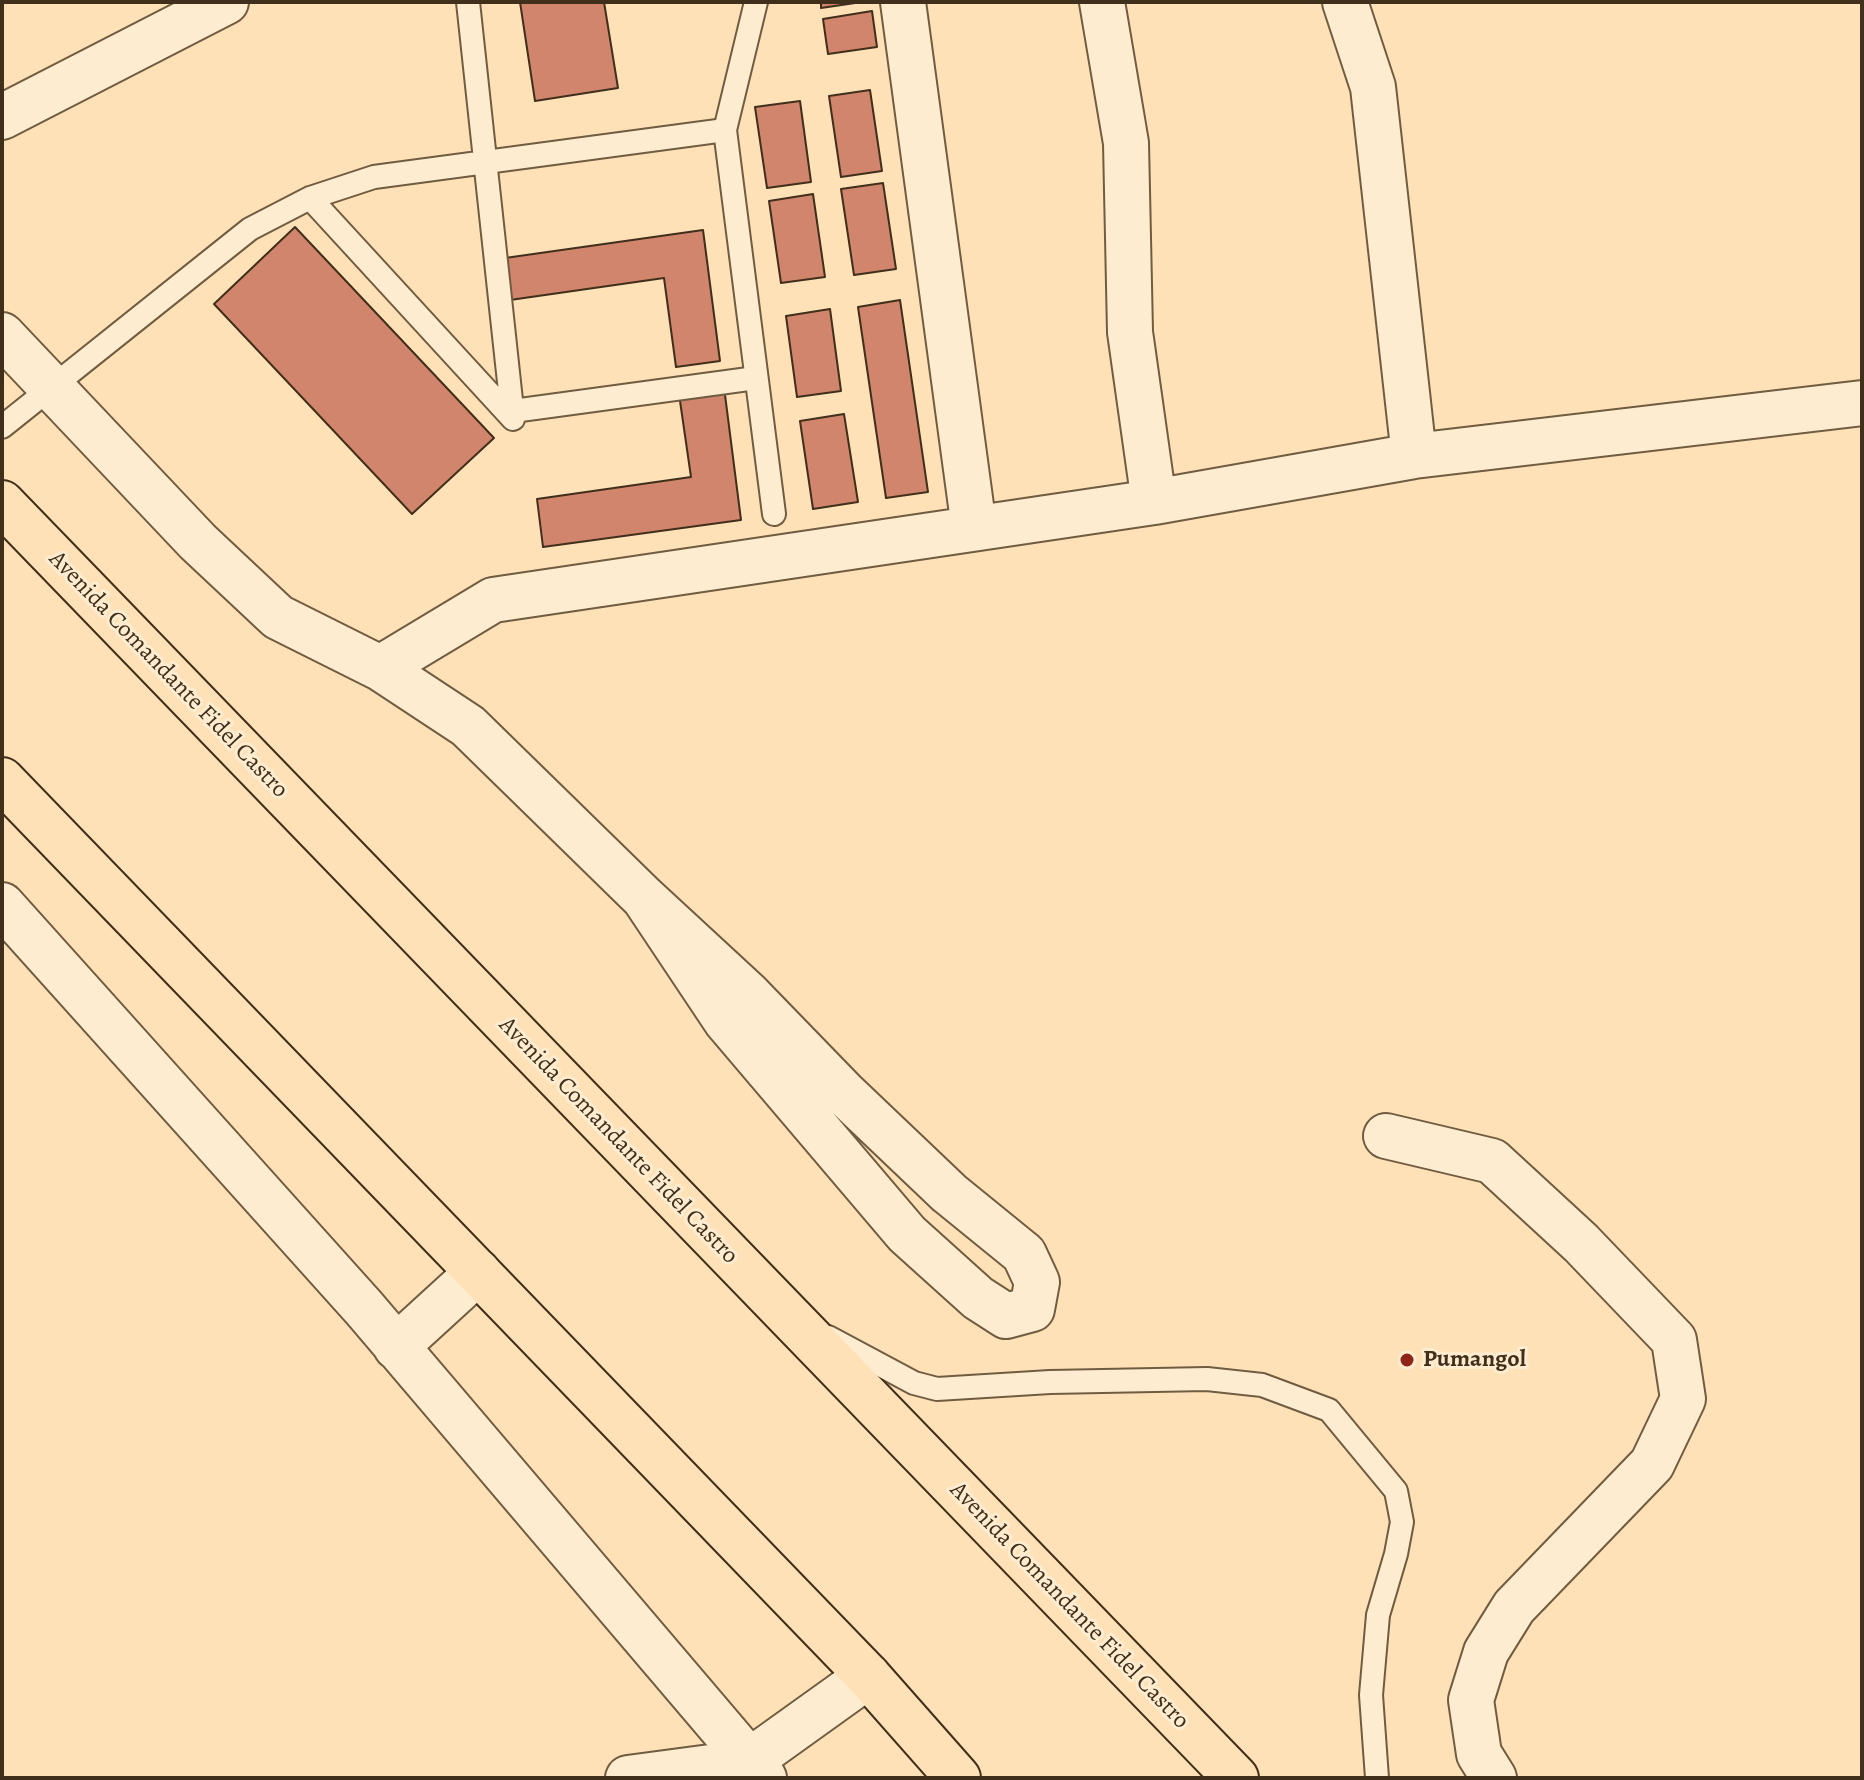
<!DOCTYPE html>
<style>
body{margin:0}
#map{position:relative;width:1864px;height:1780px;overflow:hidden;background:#fee1b7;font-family:Alegreya,serif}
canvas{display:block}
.frame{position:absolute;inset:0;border:4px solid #402f1a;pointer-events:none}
</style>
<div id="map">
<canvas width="1864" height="1780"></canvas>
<div class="frame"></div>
</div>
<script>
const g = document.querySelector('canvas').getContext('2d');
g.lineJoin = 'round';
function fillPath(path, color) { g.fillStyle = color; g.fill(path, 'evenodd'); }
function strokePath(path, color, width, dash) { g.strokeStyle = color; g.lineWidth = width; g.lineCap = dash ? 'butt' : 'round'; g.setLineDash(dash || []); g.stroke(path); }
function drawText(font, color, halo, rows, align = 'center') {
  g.font = font + ' Alegreya,serif'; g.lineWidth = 6; g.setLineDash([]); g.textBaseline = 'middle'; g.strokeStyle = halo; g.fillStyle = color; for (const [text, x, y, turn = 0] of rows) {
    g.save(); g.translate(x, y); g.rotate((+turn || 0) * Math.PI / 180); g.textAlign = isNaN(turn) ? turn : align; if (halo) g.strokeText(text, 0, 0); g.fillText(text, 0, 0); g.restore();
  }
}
const building = new Path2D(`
 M520,2H604L618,88L535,101Z
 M821,2H862L821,8Z
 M872,11L877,47L828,54L823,19Z
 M870,90L882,171L841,177L829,96Z
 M800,101L811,182L767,188L755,107Z
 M883,183L896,269L854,275L841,189Z
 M813,194L825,277L781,283L769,201Z
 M295,227L494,438L412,514L214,304Z
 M703,230L720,361L676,367L664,278L510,300L505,258Z
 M900,300L928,492L886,498L858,307Z
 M830,309L841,391L797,397L786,316Z
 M724,387L741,520L543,547L537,499L691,477L679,394Z
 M844,414L858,502L813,509L800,421Z`);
const service = new Path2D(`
 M756,2L725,130L774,514
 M310,198L513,419L468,2
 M513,411L756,378
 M2,427L250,229L310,198L374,177L725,130
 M828,1337L914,1383L937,1389L1050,1382L1207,1379L1262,1385L1329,1410L1396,1491L1402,1522L1396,1554L1378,1615L1371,1695L1377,1778`);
const minor = new Path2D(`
 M903,2L974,528
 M1102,2L1126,143L1130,332L1154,502
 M1345,2L1373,87L1414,456
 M2,117L226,2
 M2,335L198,542L278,617L380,668L468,726L644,898L726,1021L907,1234L978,1298L1006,1316L1032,1309L1037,1282L1024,1254L949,1193L845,1094L749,995L644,898
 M380,668L493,600L1154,502L1414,456L1862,403
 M2,905L364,1308L764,1778
 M1386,1136L1492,1161L1581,1243L1674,1340L1683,1399L1652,1464L1514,1607L1486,1652L1471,1700L1479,1754L1494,1778
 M396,1347L478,1272
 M628,1778L748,1762L868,1676`);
const motorway = new Path2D(`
 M2,503L1236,1778
 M2,780L868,1676L958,1778`);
const markers = [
 [1407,1360,8,"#8f2418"]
];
const streetNames = [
 ["Avenida Comandante Fidel Castro",168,675,46],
 ["Avenida Comandante Fidel Castro",618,1141,46],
 ["Avenida Comandante Fidel Castro",1069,1606,46]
];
const poiNames = [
 ["Pumangol",1423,1360]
];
fillPath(building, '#d1856c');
strokePath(building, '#402f1a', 2);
strokePath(service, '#705c41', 26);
strokePath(minor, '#705c41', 48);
strokePath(motorway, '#402f1a', 48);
strokePath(service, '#feecd0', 22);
strokePath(minor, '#feecd0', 44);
strokePath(motorway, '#fee1b7', 44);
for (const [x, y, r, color] of markers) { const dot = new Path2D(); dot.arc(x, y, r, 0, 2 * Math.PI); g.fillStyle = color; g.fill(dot); strokePath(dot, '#feecd0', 3); }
drawText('24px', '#402f1a', '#feecd0', streetNames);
drawText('bold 24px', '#402f1a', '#feecd0', poiNames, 'left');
</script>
